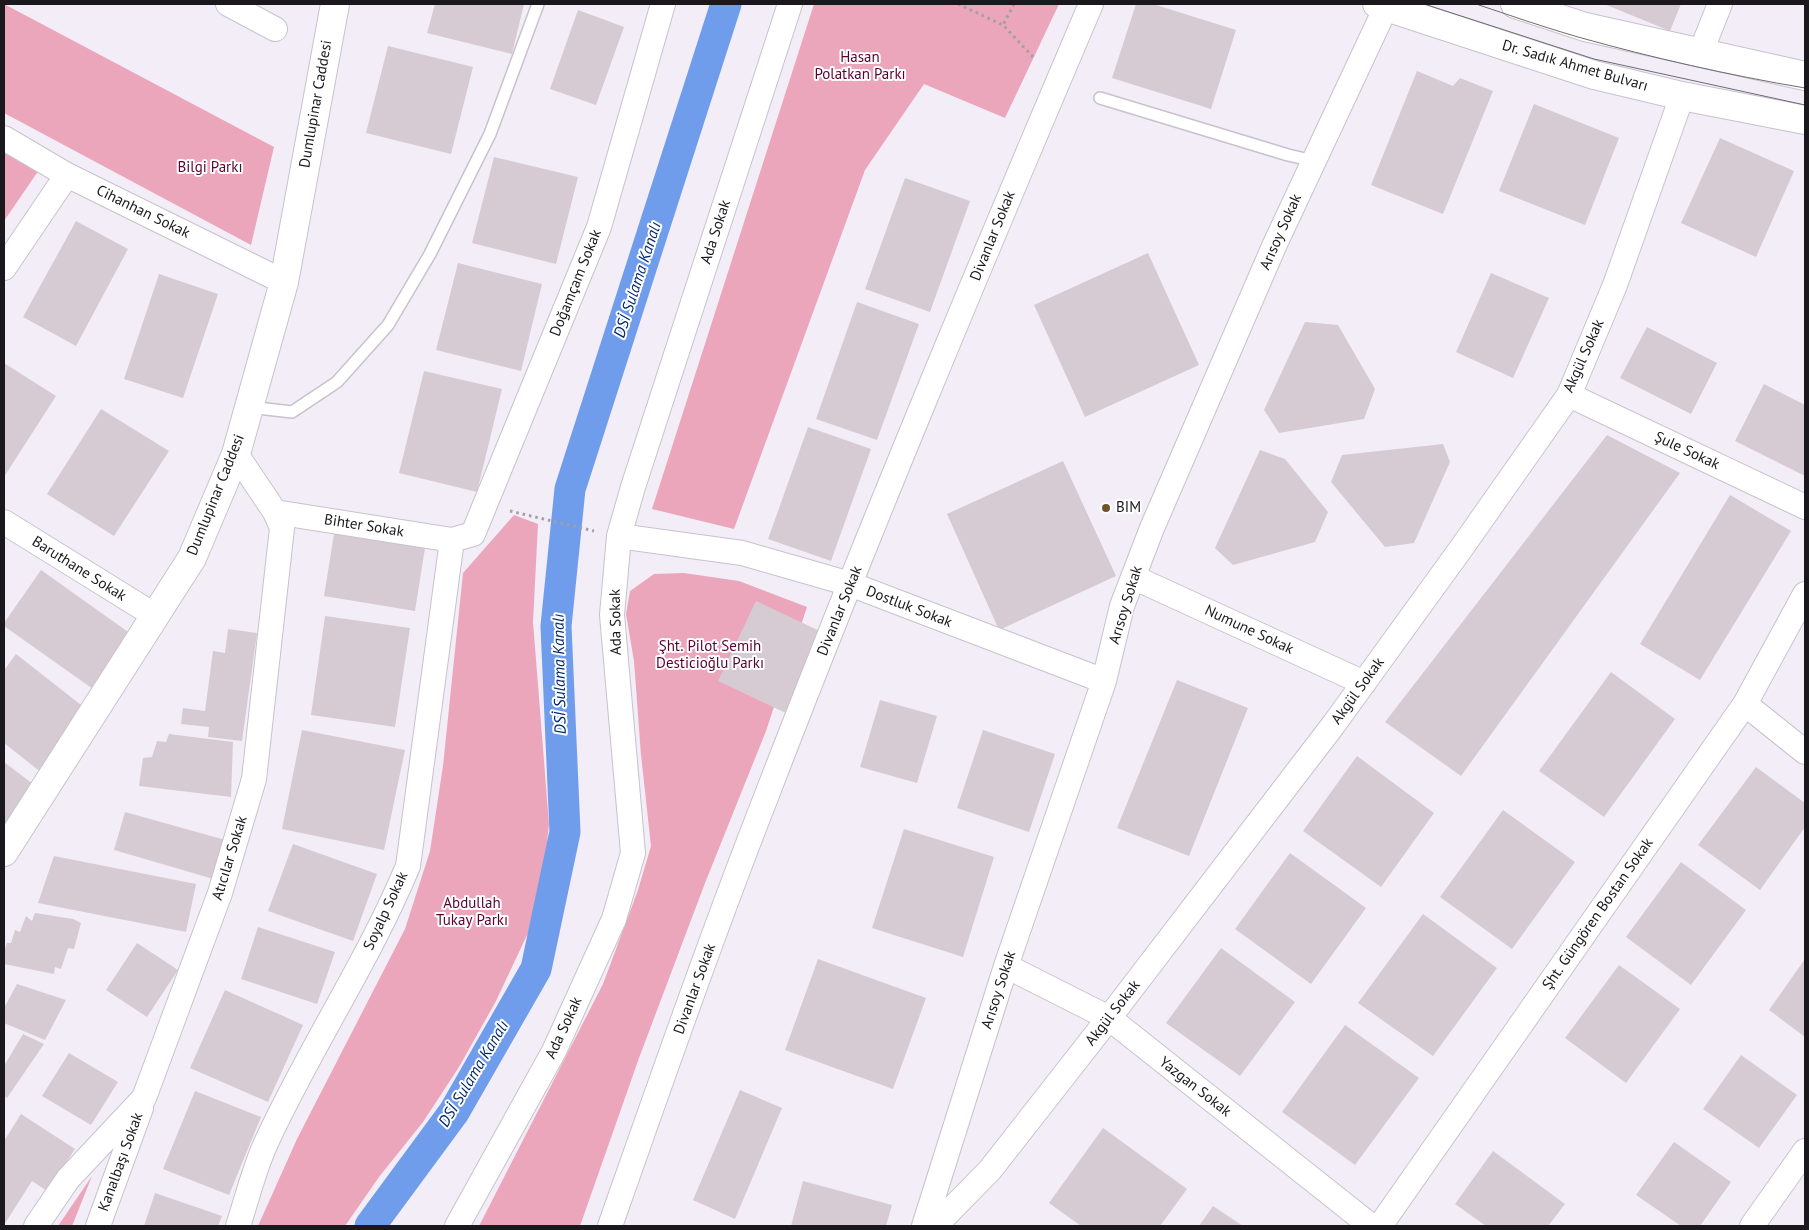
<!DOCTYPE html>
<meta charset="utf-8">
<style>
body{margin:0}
#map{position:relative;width:1809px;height:1230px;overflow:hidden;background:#f3edf8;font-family:"PT Sans",sans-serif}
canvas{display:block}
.frame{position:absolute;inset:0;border:5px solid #1a181c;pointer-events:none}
</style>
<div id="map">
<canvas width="1809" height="1230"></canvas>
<div class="frame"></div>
</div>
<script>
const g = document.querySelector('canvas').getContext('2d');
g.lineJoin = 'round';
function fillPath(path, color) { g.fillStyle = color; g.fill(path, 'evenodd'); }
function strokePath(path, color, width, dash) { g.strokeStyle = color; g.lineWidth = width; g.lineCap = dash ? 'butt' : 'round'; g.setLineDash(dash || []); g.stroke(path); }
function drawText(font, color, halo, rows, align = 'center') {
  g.font = font + ' "PT Sans",sans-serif'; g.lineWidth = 4; g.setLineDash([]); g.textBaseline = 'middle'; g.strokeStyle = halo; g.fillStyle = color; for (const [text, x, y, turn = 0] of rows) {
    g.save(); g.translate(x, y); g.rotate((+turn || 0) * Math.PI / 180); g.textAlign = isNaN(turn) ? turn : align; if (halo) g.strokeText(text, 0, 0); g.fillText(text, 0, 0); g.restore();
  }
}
const green = new Path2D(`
 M4,4L274,147L251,245L4,113Z
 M814,4H1059L1005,118L924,84L865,170L734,529L652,509Z
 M4,152L39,170L4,221Z
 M514,515L538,524L533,622L549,824L545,863L528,933L496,1001L459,1067L423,1122L379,1177L345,1226H258L297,1139L405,929L430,851L443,766L463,573Z
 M684,573L739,581L807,607L766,731L705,883L639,1058L580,1226H479L603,984L638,890L651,846L641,755L634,661L626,614L630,591L654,574Z
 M92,1176L72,1226H58Z`);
const canal = new Path2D(`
 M370,1226L454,1112L536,969L565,832L556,626L570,489L726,4`);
const building = new Path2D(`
 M435,4H524L512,54L427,33Z
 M1136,4H1153L1236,30L1211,109L1112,78Z
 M1604,4H1681L1670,31Z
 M578,10L624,27L596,105L550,89Z
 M388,46L473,67L451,154L366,133Z
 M1417,71L1453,86L1460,78L1493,91L1443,214L1371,185Z
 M1534,104L1619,138L1585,225L1499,191Z
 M1720,138L1794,171L1756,257L1681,223Z
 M494,157L578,177L556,264L472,243Z
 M905,178L970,201L930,312L865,289Z
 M76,221L128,249L76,346L23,317Z
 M1148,253L1199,365L1085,417L1034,305Z
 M458,263L542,284L521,371L436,350Z
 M1491,273L1549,298L1513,378L1456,352Z
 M159,274L218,294L183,398L124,379Z
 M857,302L919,324L877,440L816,419Z
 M1305,322L1338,325L1375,389L1364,419L1279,433L1264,410Z
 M1647,327L1717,363L1691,414L1620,378Z
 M4,363L56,396L4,477Z
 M424,371L502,389L477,492L399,473Z
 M1764,384L1805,405V476L1735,441Z
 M101,409L169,451L114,536L47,494Z
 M808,427L871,449L831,561L768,539Z
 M1607,435L1680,473L1461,776L1385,722Z
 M1443,444L1450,462L1414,543L1385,547L1331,482L1342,455Z
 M1260,450L1285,459L1328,512L1315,542L1233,565L1215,548Z
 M1063,461L1116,576L999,630L947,514Z
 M1730,495L1791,531L1700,680L1640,644Z
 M334,534L425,548L415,611L324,596Z
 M41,570L138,639L100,694L4,626V623Z
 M756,601L826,634L788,714L718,681Z
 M325,616L410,628L395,727L311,715Z
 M228,629L257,633L242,741L208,737L209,727L181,724L183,708L205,711L213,651L225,653Z
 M16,654L90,712L42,773L4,743V668L5,669Z
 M1611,672L1675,719L1604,817L1539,771Z
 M1177,680L1248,708L1189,856L1117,828Z
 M880,700L937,716L917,783L860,767Z
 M302,730L405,750L384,850L282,829Z
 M983,730L1055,754L1029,832L957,808Z
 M169,734L233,742L231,797L139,786L143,758L152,757L157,741L166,742Z
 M1357,756L1434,813L1381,887L1303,831Z
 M4,762L37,787L4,830Z
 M1756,767L1805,803V827L1760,890L1698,845Z
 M1503,810L1575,862L1512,949L1440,897Z
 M125,812L229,841L217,880L114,850Z
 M904,829L994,857L963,957L872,928Z
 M293,844L377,874L353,941L268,911Z
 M1290,853L1366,908L1311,984L1235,929Z
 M54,856L196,884L186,932L38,903Z
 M1681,862L1746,910L1691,985L1626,937Z
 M35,913L73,919L81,923L74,949L68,948L61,969L55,967L54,974L4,964V952L7,943H11L15,930L20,932L26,916L32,921Z
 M1423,914L1497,968L1433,1056L1358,1003Z
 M258,927L335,952L317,1004L241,979Z
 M137,943L178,970L147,1017L106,990Z
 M1221,948L1295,1002L1240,1076L1166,1023Z
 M818,959L926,998L893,1089L785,1050Z
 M1805,959V1037L1769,1010Z
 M1619,965L1680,1009L1626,1083L1565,1038Z
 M17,984L66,1000L45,1040L4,1023V1008Z
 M225,990L303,1025L268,1102L190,1068Z
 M1345,1025L1419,1078L1355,1165L1282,1112Z
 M23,1034L44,1044L7,1098L4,1096V1066Z
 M69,1053L118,1082L91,1125L42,1096Z
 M1741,1055L1797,1095L1759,1148L1703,1109Z
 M740,1090L782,1108L735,1219L693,1200Z
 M195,1091L261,1117L229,1195L163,1169Z
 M21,1114L75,1149L47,1191L32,1181L4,1225V1141Z
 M1103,1128L1187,1189L1160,1226H1081L1049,1203Z
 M1674,1142L1731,1182L1700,1226H1681L1636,1195Z
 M1493,1151L1565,1204L1548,1226H1486L1455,1204Z
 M803,1181L892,1205L886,1226H791Z
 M155,1193L222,1216L218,1226H144Z
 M1213,1206L1243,1226H1199Z`);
const path = new Path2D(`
 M958,4L1003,25
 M1014,4L1003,25L1034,58
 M510,511L594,531`);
const service = new Path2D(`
 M1100,98L1288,155L1314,161
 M249,407L292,412L337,382L388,325L430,254L490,134L538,4`);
const minor = new Path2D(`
 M228,4L275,29
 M1700,54L1720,4
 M4,138L67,175L284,282
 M4,268L67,175
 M1569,395L1805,507
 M275,512L452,540L473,534L599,227L663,4
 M4,522L154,615
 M619,536L742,553L850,584L1104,681
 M1133,577L1364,683
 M1745,704L1805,752
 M1006,966L1109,1018L1371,1226
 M36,1226L68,1179L144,1098L220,893L254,779L282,528L275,512L236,454
 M98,1226L141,1108
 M238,1226C247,1199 254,1169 266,1143C309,1049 368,962 408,866L452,540
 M457,1226L554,1051L614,919L633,853L612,615L619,536L633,487L790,4
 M610,1226C661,1081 712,935 768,792C870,527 980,265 1091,4
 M924,1226L1006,966L1104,681L1122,606L1152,528L1275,244L1386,7
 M935,1226L990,1170L1109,1018L1334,724L1460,550L1569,395L1615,285L1682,96
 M1380,1226L1745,704L1805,594
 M1752,1226L1805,1151`);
const secondary = new Path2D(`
 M1377,4L1594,75L1682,96L1805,120
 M1515,4L1585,27L1805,76
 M4,852L192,558L236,454L284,282L335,4`);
const tram = new Path2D(`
 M1424,4L1594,59L1805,105
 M1476,4C1509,15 1543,27 1578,37C1653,58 1728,75 1805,88`);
const markers = [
 [1106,508,5,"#725228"]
];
const parkNames = [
 ["Hasan",860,58],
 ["Polatkan Parkı",860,75],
 ["Bilgi Parkı",210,168],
 ["Şht. Pilot Semih",710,647],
 ["Desticioğlu Parkı",710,664],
 ["Abdullah",472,904],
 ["Tukay Parkı",472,921]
];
const streetNames = [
 ["Dr. Sadık Ahmet Bulvarı",1575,66,16],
 ["Dumlupinar Caddesi",316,104,-80],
 ["Cihanhan Sokak",143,212,26],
 ["Ada Sokak",716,232,-72],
 ["Arısoy Sokak",1281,232,-66],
 ["Divanlar Sokak",993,236,-68],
 ["Doğamçam Sokak",576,283,-68],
 ["Akgül Sokak",1584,356,-66],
 ["Şule Sokak",1687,451,25],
 ["Dumlupinar Caddesi",216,495,-68],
 ["Bihter Sokak",364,526,9],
 ["Baruthane Sokak",79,569,32],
 ["Arısoy Sokak",1126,605,-73],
 ["Dostluk Sokak",909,607,21],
 ["Divanlar Sokak",840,611,-68],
 ["Ada Sokak",616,622,-91],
 ["Numune Sokak",1249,630,25],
 ["Akgül Sokak",1358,691,-54],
 ["Atıcılar Sokak",230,858,-73],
 ["Soyalp Sokak",386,911,-65],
 ["Şht. Güngören Bostan Sokak",1598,914,-55],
 ["Divanlar Sokak",695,989,-70],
 ["Arısoy Sokak",999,990,-72],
 ["Akgül Sokak",1113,1013,-52],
 ["Ada Sokak",564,1028,-65],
 ["Yazgan Sokak",1195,1087,38],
 ["Kanalbaşı Sokak",121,1162,-70]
];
const poiNames = [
 ["BIM",1116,508]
];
const waterNames = [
 ["DSİ Sulama Kanalı",638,280,-72],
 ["DSİ Sulama Kanalı",560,674,-91],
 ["DSİ Sulama Kanalı",474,1074,-59]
];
fillPath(green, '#eba6bc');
strokePath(canal, '#709deb', 31);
fillPath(building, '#d6cbd3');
strokePath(service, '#c8c2cc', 14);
strokePath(minor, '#c8c2cc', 26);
strokePath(secondary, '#c8c2cc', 30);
strokePath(path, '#a29ea6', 3, [2.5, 4]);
strokePath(service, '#fff', 11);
strokePath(minor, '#fff', 24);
strokePath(secondary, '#fff', 28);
strokePath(tram, '#6e6a71', 1);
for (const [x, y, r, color] of markers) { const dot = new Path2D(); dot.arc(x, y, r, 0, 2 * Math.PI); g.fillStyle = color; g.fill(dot); strokePath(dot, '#fff', 2); }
drawText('15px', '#5b012f', '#fff', parkNames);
drawText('15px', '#1a181c', '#fff', streetNames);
drawText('15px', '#1a181c', '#fff', poiNames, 'left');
drawText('italic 16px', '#02296c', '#fff', waterNames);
</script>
